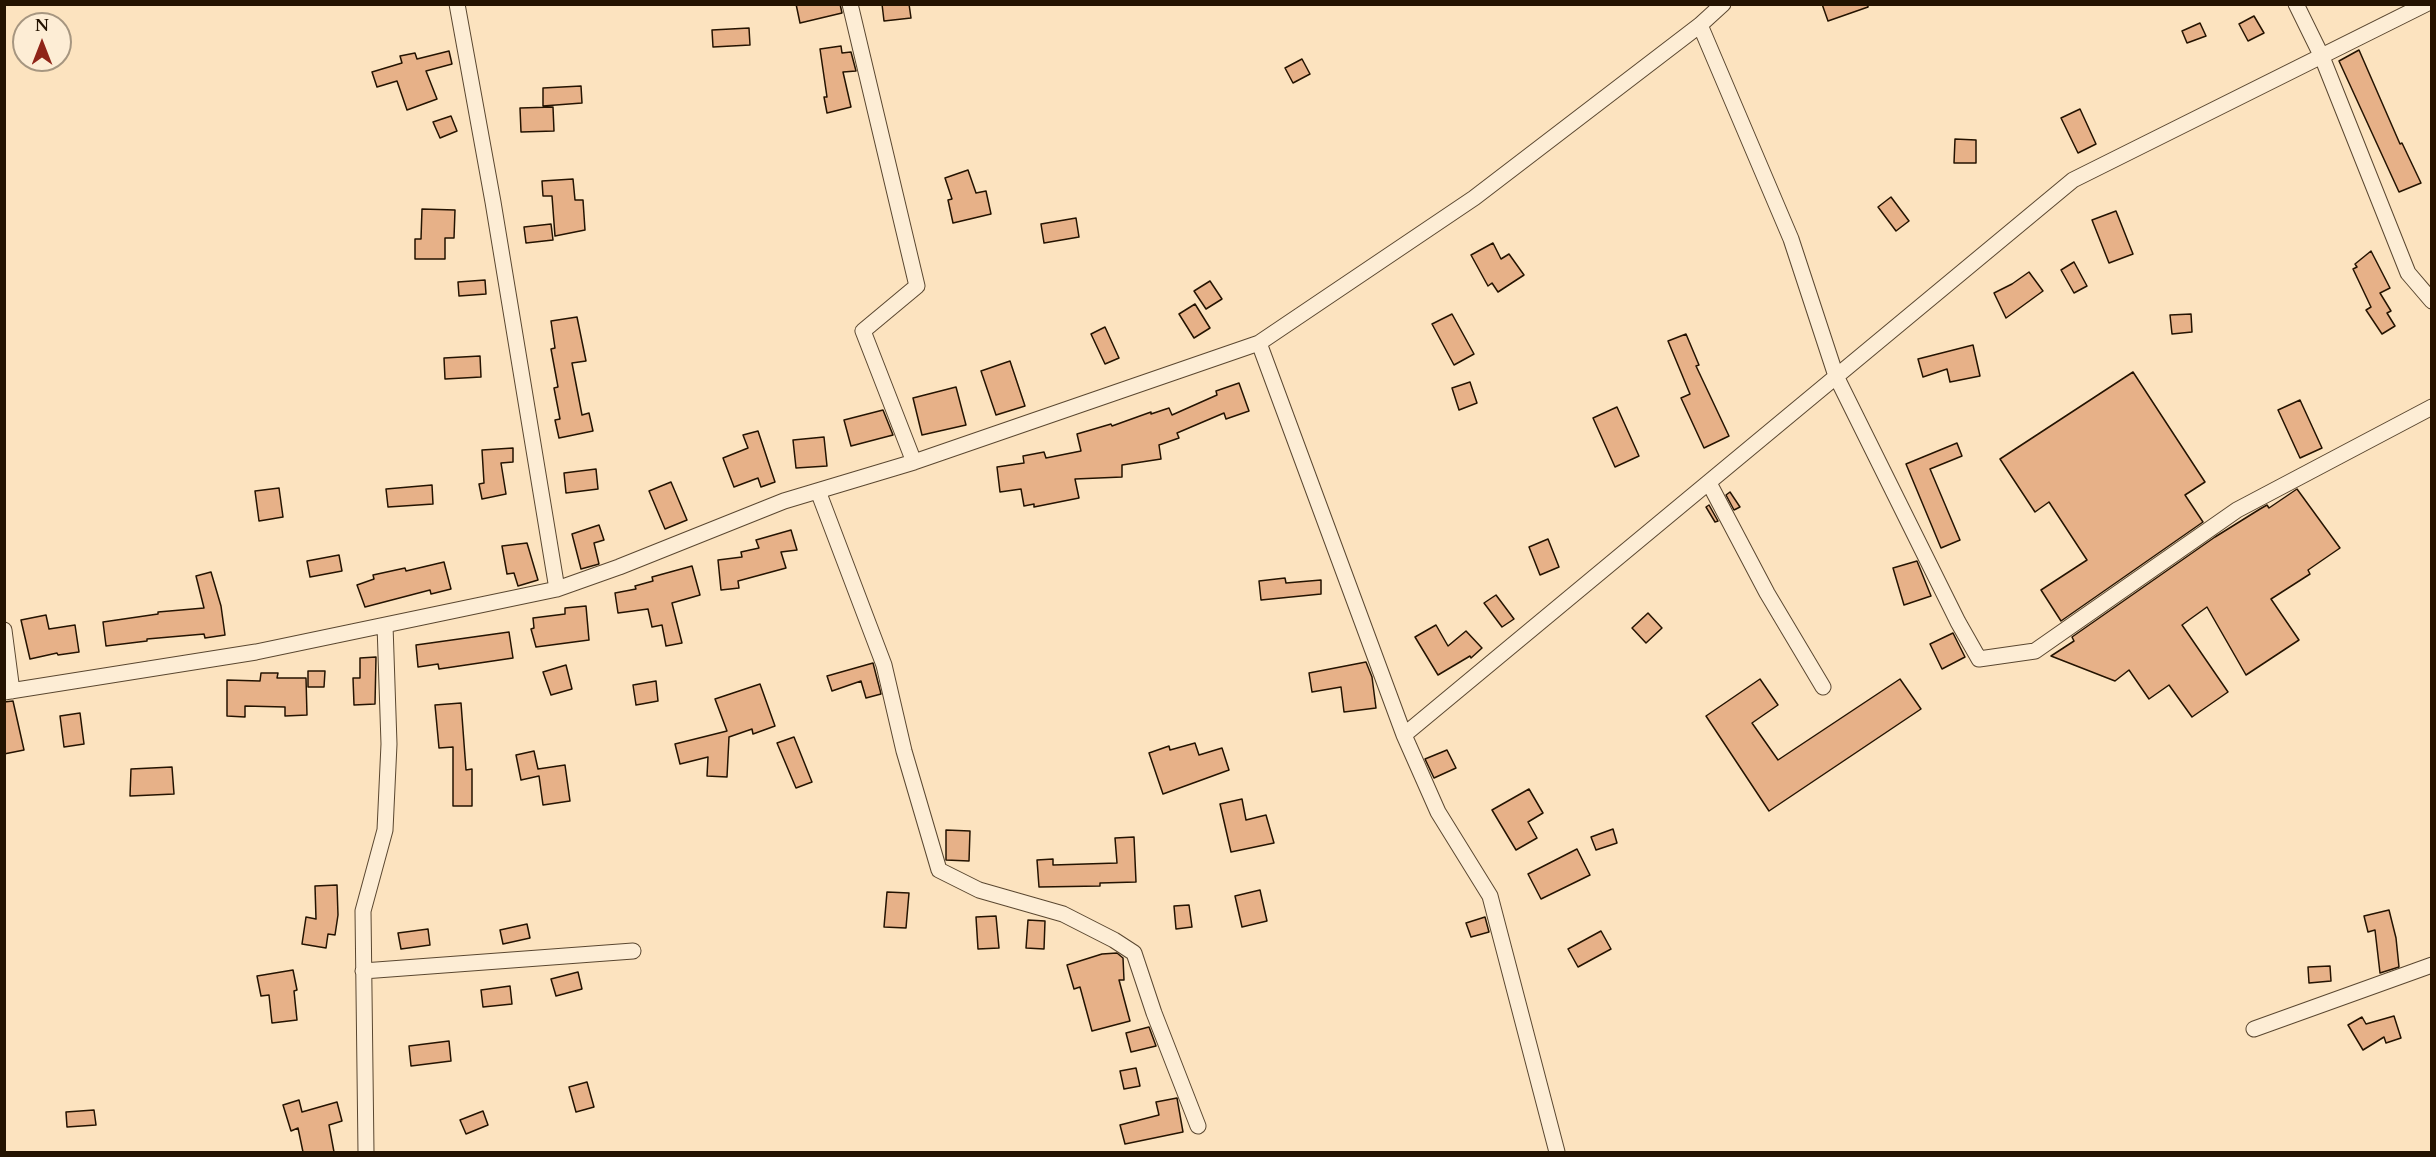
<!DOCTYPE html>
<style>
body{margin:0}
#map{position:relative;width:2436px;height:1157px;overflow:hidden;background:#fce3bf;font-family:Cardo,serif}
canvas{display:block}
.frame{position:absolute;inset:0;border:6px solid #241301;pointer-events:none}
.north{position:absolute;left:12px;top:12px;width:60px;height:60px;box-sizing:border-box;background:#fdedd5;border:2px solid #a69680;border-radius:50%;rotate:0deg;font-size:16px;font-weight:700;line-height:24px;text-align:center;color:#241301}
.north::after{content:'';display:block;margin:auto;width:21px;height:27px;background:#8f2418;clip-path:polygon(50% 0,100% 100%,50% 72%,0 100%)}
</style>
<div id="map">
<canvas width="2436" height="1157"></canvas>
<div class="frame"></div>
<div class="north">N</div>
</div>
<script>
const g = document.querySelector('canvas').getContext('2d');
g.lineJoin = 'round';
function fillPath(path, color) { g.fillStyle = color; g.fill(path, 'evenodd'); }
function strokePath(path, color, width, dash) { g.strokeStyle = color; g.lineWidth = width; g.lineCap = dash ? 'butt' : 'round'; g.setLineDash(dash || []); g.stroke(path); }
const building = new Path2D(`
 M796,4H840L842,13L800,23Z
 M882,4H909L911,18L884,21Z
 M1822,4H1868V7L1828,21Z
 M2254,16L2264,33L2248,41L2239,24Z
 M2200,23L2206,36L2187,43L2182,31Z
 M749,28L750,45L713,47L712,30Z
 M841,46L842,53L851,52L856,71L843,72L851,107L827,113L824,97H827L820,49Z
 M2359,50L2400,144L2402,143L2421,183L2399,192L2339,61Z
 M449,51L452,64L426,71L437,99L407,110L397,81L377,87L372,72L402,63L400,56L415,53L417,59Z
 M1302,59L1310,74L1293,83L1285,68Z
 M581,86L582,103L543,106V88Z
 M553,107L554,131L521,132L520,108Z
 M2080,109L2096,144L2078,153L2061,118Z
 M451,116L457,131L440,138L433,122Z
 M1955,139L1976,140V163H1954Z
 M968,170L976,193L986,191L991,214L953,223L948,200L952,199L945,178Z
 M573,179L575,200H583L585,230L555,236L552,196H543L542,181Z
 M1891,197L1909,221L1896,231L1878,207Z
 M422,209L455,210L454,238H445V259H415V239H421Z
 M2116,211L2133,254L2109,263L2092,220Z
 M1076,218L1079,237L1044,243L1041,224Z
 M551,224L553,240L526,243L524,227Z
 M1493,243L1501,259L1509,254L1524,275L1498,292L1492,283L1488,286L1471,255Z
 M2371,251L2390,288L2380,293L2391,311L2387,313L2395,326L2382,334L2366,310L2371,307L2353,269L2357,267L2355,264Z
 M2074,262L2087,286L2074,293L2061,270Z
 M2029,272L2043,291L2006,318L1994,293L2012,284Z
 M485,280L486,294L459,296L458,282Z
 M1210,281L1222,299L1206,309L1194,291Z
 M1195,304L1210,328L1194,338L1179,314Z
 M1452,314L1474,354L1454,365L1432,324Z
 M2191,314L2192,332L2172,334L2170,315Z
 M577,317L586,361L572,363L582,415L589,413L593,431L559,438L555,420L560,419L554,388L558,387L551,349L555,348L551,321Z
 M1105,327L1119,358L1105,364L1091,334Z
 M1686,334L1699,365L1696,366L1729,436L1704,448L1681,398L1690,394L1668,341Z
 M1973,345L1980,376L1950,382L1947,369L1923,377L1918,359Z
 M480,356L481,377L445,379L444,358Z
 M1010,361L1025,406L996,415L981,371Z
 M2133,372L2205,482L2185,495L2203,522L2061,621L2041,590L2087,560L2049,502L2035,512L2000,459Z
 M1470,382L1477,403L1459,410L1452,388Z
 M1239,383L1249,411L1226,419L1224,413L1177,433L1179,438L1159,445L1161,459L1122,465V477L1075,479L1079,498L1034,507V504L1024,506L1021,489L1000,492L997,467L1024,463L1023,456L1044,452L1046,458L1081,451L1077,434L1111,424L1112,426L1151,412V414L1169,408L1172,415L1217,395L1216,391Z
 M956,387L966,425L922,435L913,398Z
 M2300,400L2322,448L2300,458L2278,410Z
 M1617,407L1639,456L1615,467L1593,418Z
 M883,410L893,435L851,446L844,420Z
 M758,431L775,482L761,487L758,478L734,487L723,458L748,448L743,435Z
 M824,437L827,466L796,468L793,440Z
 M1957,443L1962,456L1930,469L1960,540L1941,548L1906,464Z
 M513,448V462L501,463L506,494L482,499L479,484L484,483L482,450Z
 M596,469L598,489L566,493L564,473Z
 M671,482L687,520L665,529L649,491Z
 M432,485L433,504L388,507L386,489Z
 M279,488L283,517L259,521L255,491Z
 M2297,489L2340,548L2308,570L2310,574L2271,599L2299,640L2246,675L2207,607L2182,625L2228,692L2192,717L2169,685L2149,699L2129,670L2115,681L2051,656L2074,641L2072,637L2215,537L2260,509L2267,505L2269,508Z
 M1730,492L1740,507L1734,510L1726,495Z
 M1709,505L1718,521L1715,522L1706,507Z
 M599,525L604,540L594,543L599,564L581,569L572,534Z
 M791,530L797,550L781,552L786,568L738,581L739,588L721,590L718,560L742,557L741,552L759,548L756,540Z
 M1548,539L1559,567L1540,575L1529,547Z
 M527,543L538,580L518,586L514,573L507,574L502,546Z
 M339,555L342,571L310,577L307,561Z
 M1917,561L1931,596L1904,605L1893,568Z
 M444,562L451,589L431,594L430,590L365,607L357,585L374,579L373,575L405,568L406,571Z
 M692,566L700,595L672,603L682,643L666,646L662,625L652,627L648,609L618,613L615,593L636,589L635,586L653,581L652,577Z
 M211,572L221,606L225,635L205,638L204,634L147,639V641L106,646L103,622L158,614V612L204,608L196,576Z
 M1285,578L1286,583L1321,580V594L1261,600L1259,581Z
 M1496,595L1514,619L1502,627L1484,603Z
 M586,606L589,640L536,647L531,629L534,628L533,618L565,614V608Z
 M1648,613L1662,628L1646,643L1632,628Z
 M46,615L49,629L75,625L79,652L58,655L57,653L30,659L21,620Z
 M1436,625L1448,646L1466,631L1482,648L1471,658L1470,656L1438,675L1415,637Z
 M509,632L513,658L439,669L438,664L418,667L416,645Z
 M1953,633L1965,657L1942,669L1930,644Z
 M376,657L375,704L354,705L353,678H360V658Z
 M1366,662L1372,677L1376,708L1344,712L1341,687L1312,692L1309,673Z
 M873,663L881,694L866,698L861,681L832,691L827,676Z
 M566,665L572,689L551,695L543,672Z
 M308,671H325L324,687H308Z
 M261,673H278L277,678H306L307,715L285,716V707L245,706V717L227,716V680L260,681Z
 M1760,679L1778,705L1752,723L1778,760L1900,679L1921,709L1769,811L1706,716Z
 M656,681L658,701L636,705L633,685Z
 M760,684L775,726L753,734L752,729L729,737L727,777L707,776L708,757L680,764L675,744L727,731L715,699Z
 M13,701L24,750L4,754V702Z
 M461,703L466,770L472,769V806H453V747L439,748L435,705Z
 M80,713L84,744L64,747L60,716Z
 M794,737L812,782L796,788L777,743Z
 M1195,743L1199,755L1222,748L1229,770L1163,794L1149,753L1169,746L1170,750Z
 M1447,750L1456,768L1434,778L1425,759Z
 M534,751L538,769L565,765L570,801L543,805L539,776L521,780L516,755Z
 M172,767L174,794L130,796L131,769Z
 M1529,789L1543,813L1528,822L1537,838L1516,850L1492,810Z
 M1242,799L1246,820L1266,815L1274,843L1231,852L1220,804Z
 M1613,829L1617,843L1596,850L1591,837Z
 M946,830L970,831L969,861L946,860Z
 M1134,837L1136,882L1100,883V886L1039,887L1037,860L1053,859V865L1117,863L1115,838Z
 M1577,849L1590,875L1541,899L1528,874Z
 M337,885L338,915L335,935L328,934L326,948L302,944L306,917L316,919L315,886Z
 M1260,890L1267,921L1242,927L1235,896Z
 M887,892L909,893L906,928L884,927Z
 M1189,905L1192,927L1176,929L1174,906Z
 M2389,910L2396,938L2399,967L2380,973L2375,930L2368,932L2364,916Z
 M996,916L999,948L978,949L976,917Z
 M1485,917L1489,932L1471,937L1466,923Z
 M1028,920L1045,921L1044,949L1026,948Z
 M527,924L530,938L503,944L500,930Z
 M428,929L430,945L401,949L398,933Z
 M1601,931L1611,949L1578,967L1568,949Z
 M1117,953L1123,958L1124,980H1119L1130,1021L1092,1031L1080,987L1074,989L1067,965L1102,954Z
 M2330,966L2331,981L2309,983L2308,967Z
 M293,970L297,990L294,991L297,1020L272,1023L269,995L261,996L257,976Z
 M578,972L582,989L556,996L551,979Z
 M510,986L512,1004L483,1007L481,990Z
 M2394,1016L2401,1038L2386,1043L2384,1037L2363,1050L2348,1025L2362,1017L2366,1024Z
 M1149,1027L1156,1046L1131,1052L1126,1033Z
 M449,1041L451,1061L411,1066L409,1046Z
 M1136,1068L1140,1086L1124,1089L1120,1071Z
 M587,1082L594,1107L576,1112L569,1087Z
 M1177,1098L1183,1132L1125,1144L1120,1125L1159,1115L1156,1102Z
 M299,1100L302,1112L337,1102L342,1121L329,1125L334,1152H303L298,1128L291,1131L283,1105Z
 M94,1110L96,1125L67,1127L66,1112Z
 M483,1111L488,1125L466,1134L460,1120Z`);
const minor = new Path2D(`
 M457,4L493,202L557,589
 M850,4L917,286L863,331L914,462
 M2296,4L2322,57L2408,273L2432,301
 M1700,25L1791,239L1836,376L1958,622L1979,659L2035,651L2237,510L2432,407
 M1259,343L1404,735L2073,180L2426,4
 M1709,483L1767,593L1823,687
 M818,491L884,665L904,751L939,870L979,890L1063,914L1114,940L1134,953L1154,1013L1198,1126
 M4,630L12,691
 M4,692L256,652L557,589L619,567L784,501L914,462L1259,343L1474,198L1700,25L1723,4
 M1404,735L1438,812L1490,896L1557,1152
 M363,971L633,951
 M2254,1029L2432,965
 M366,1152L363,911L385,830L389,744L385,625`);
fillPath(building, '#e7b188');
strokePath(building, '#241301', 1.5);
strokePath(minor, '#5a4730', 17);
strokePath(minor, '#fdedd5', 15);
</script>
